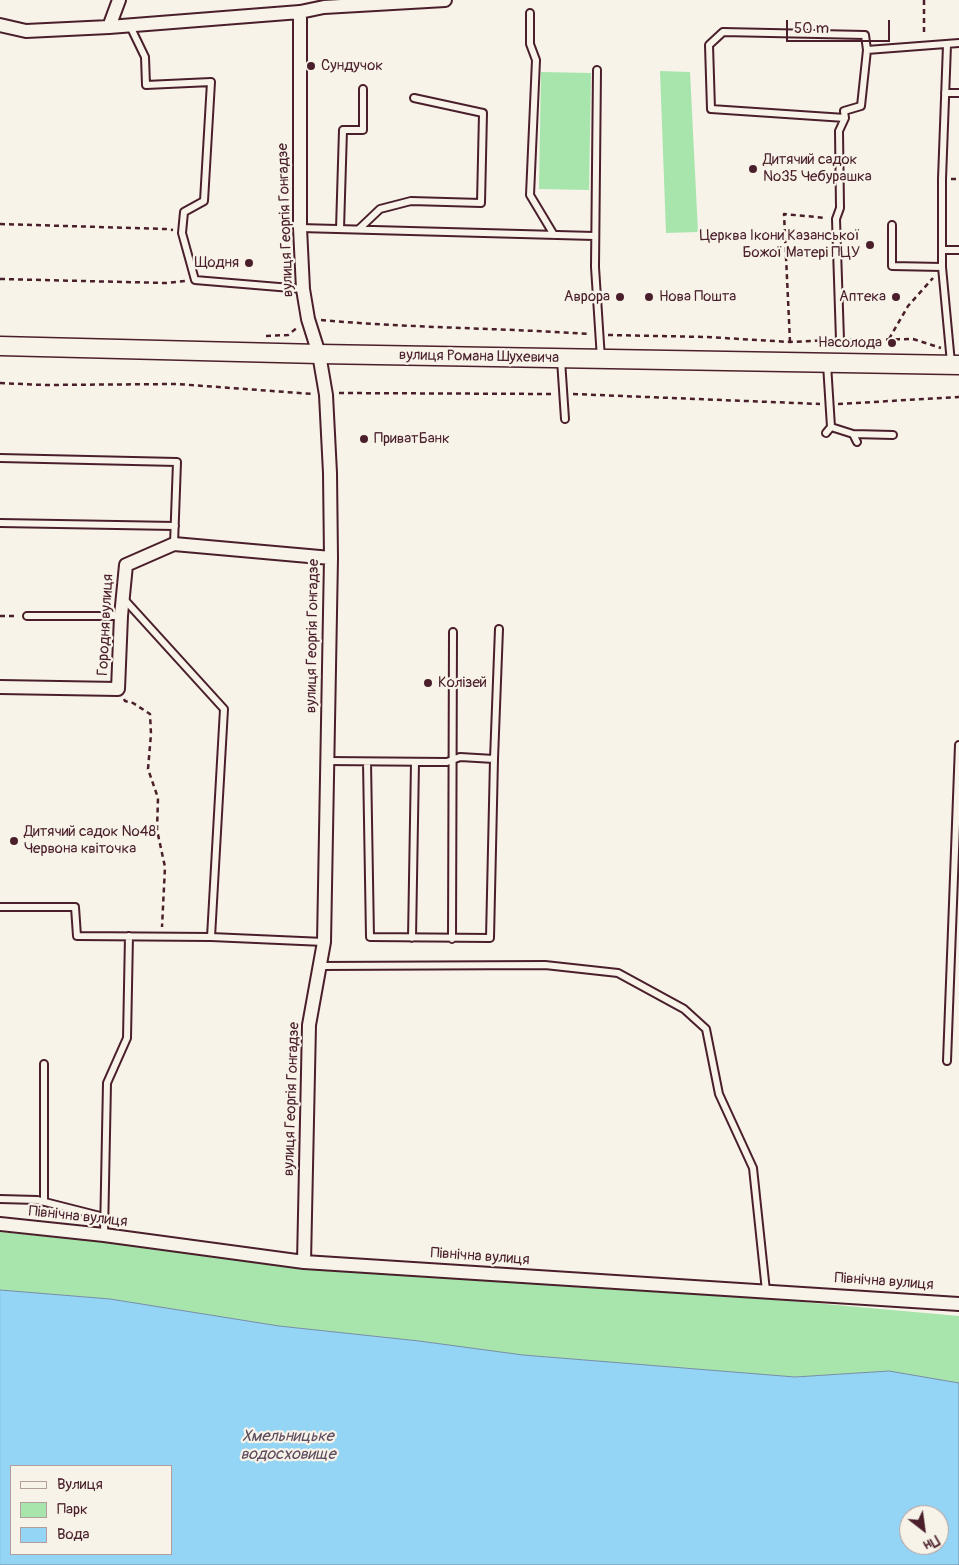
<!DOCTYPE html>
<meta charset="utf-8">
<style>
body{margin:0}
#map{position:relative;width:959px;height:1565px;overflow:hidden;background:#f7f3e8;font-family:Pangolin,sans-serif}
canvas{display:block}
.legend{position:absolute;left:10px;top:1465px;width:162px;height:90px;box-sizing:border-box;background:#f7f3e8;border:1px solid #b29e9c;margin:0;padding:6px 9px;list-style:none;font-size:15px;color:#4a1f2b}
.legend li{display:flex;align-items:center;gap:10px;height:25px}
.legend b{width:25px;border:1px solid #b29e9c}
.north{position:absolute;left:899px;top:1505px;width:50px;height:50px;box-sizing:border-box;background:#f7f3e8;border:1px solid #b29e9c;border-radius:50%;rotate:150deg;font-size:14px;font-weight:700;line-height:20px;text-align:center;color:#4a1f2b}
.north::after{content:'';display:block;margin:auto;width:18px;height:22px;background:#4a1f2b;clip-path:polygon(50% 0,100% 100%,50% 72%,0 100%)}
.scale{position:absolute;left:786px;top:20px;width:104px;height:22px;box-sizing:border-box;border:2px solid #4a1f2b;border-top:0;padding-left:6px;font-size:15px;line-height:18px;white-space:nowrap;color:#4a1f2b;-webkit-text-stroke:4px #f7f3e8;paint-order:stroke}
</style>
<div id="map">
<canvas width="959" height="1565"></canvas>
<ul class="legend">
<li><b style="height:6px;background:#f7f3e8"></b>Вулиця</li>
<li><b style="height:14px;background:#a7e5ad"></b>Парк</li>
<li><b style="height:14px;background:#94d5f6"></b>Вода</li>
</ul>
<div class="north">Пн</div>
<div class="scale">50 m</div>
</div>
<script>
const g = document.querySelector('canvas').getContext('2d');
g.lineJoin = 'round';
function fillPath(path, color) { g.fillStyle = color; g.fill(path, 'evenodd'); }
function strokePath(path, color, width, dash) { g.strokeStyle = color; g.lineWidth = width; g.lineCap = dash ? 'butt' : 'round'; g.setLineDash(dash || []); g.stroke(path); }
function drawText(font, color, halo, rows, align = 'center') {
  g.font = font + ' Pangolin,sans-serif'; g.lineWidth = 4.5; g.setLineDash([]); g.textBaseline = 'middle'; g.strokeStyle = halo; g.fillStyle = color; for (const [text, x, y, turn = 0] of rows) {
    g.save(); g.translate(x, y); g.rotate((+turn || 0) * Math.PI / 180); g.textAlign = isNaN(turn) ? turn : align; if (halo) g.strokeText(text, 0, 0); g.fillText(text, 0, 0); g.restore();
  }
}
const green = new Path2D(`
 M660,71L690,72L698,232L666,233Z
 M541,72L591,73L589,190L539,189Z
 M0,1232L103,1242L298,1268L758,1298L959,1316V1383L889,1371L795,1377L523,1355L419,1341L279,1326L110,1299L0,1290Z`);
const water = new Path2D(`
 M0,1290L110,1299L279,1326L419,1341L523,1355L795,1377L889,1371L959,1383V1565H0ZM11,1466H171V1554H11ZM909,1515H939V1545H909Z`);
const path = new Path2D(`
 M924,0V36
 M951,179H959
 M0,224L166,229L173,230
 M0,279L166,283L186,281
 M321,320C410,328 500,328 590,334
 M608,335L707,337L790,342L830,340
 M266,336L288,335L298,327
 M889,339L908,306L933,278
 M850,340L913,339L941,348
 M790,342L784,214L826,218
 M0,383L44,385L177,384L313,394
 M339,393L553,394
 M573,394L820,404
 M838,404L959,397
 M0,616H18
 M124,699L125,701L133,703L150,714L151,734L148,769L158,798L157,830L165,867L162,927`);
const lane = new Path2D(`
 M530,13V44L536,60L530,195L554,235
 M130,26L145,57L146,85L211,82L204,201L184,212L182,233L195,280L303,289
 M723,32L865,35L867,50L861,106L844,111L845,118L711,109L709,45Z
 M867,50L959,43
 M597,70L595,267L601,359
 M945,93H959
 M892,225V266L942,267V179L947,45
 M300,228L594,236
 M340,229L343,130H363V89
 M359,229L380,209L411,201L481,203L483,113L414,98
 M943,250H959
 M942,267L951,363
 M840,340L836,219L840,208L839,131L845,118
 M561,360L565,419
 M831,427L853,434L857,442
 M826,433L831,427L827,364
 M853,434L893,435
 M0,458L177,462L174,544
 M0,523L175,526
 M124,599L224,709L211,937
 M27,616H121
 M327,761L447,762L460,757L494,759
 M367,762L370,937L490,938L494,759L499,629
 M0,907H75L77,936L211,937L324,942
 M412,938L415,762
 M452,939L453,632
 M319,966L545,965L618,973L684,1009L706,1029L719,1094L753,1168L766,1291
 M947,1061L959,745
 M44,1064V1202
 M0,1199L37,1200L104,1217
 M104,1235L107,1083L127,1038L129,936`);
const street = new Path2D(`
 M300,12V228L303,289L308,319L319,354L326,395L330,473L331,558L324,942L309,1025L304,1262
 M0,25L26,31L109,27L300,12L324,7L445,0
 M109,27L119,0
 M0,687L118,689L121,616L126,565L174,544L331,558
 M0,1224L104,1235L304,1262L959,1304`);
const secondary = new Path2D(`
 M0,346L319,354L959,365`);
const markers = [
 [311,66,5,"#4a1f2b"],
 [753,169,5,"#4a1f2b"],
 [870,245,5,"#4a1f2b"],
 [249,263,5,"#4a1f2b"],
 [620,297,5,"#4a1f2b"],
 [649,297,5,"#4a1f2b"],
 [896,297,5,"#4a1f2b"],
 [892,343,5,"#4a1f2b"],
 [364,439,5,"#4a1f2b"],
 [428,683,5,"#4a1f2b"],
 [14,841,5,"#4a1f2b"]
];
const poiNames = [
 ["Сундучок",321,66],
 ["Дитячий садок",763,160],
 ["№35 Чебурашка",763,177],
 ["Церква Ікони Казанської",860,236,"right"],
 ["Божої Матері ПЦУ",860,253,"right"],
 ["Щодня",239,263,"right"],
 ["Аврора",610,297,"right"],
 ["Нова Пошта",659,297],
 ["Аптека",886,297,"right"],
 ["Насолода",882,343,"right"],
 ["ПриватБанк",374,439],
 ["Колізей",438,683],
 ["Дитячий садок №48",24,832],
 ["Червона квіточка",24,849]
];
const streetNames = [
 ["вулиця Георгія Гонгадзе",286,220,-92],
 ["вулиця Романа Шухевича",479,357,1],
 ["Городня вулиця",106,625,-87],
 ["вулиця Георгія Гонгадзе",313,636,-89],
 ["вулиця Георгія Гонгадзе",292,1099,-88],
 ["Північна вулиця",78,1217,6],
 ["Північна вулиця",480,1257,4],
 ["Північна вулиця",884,1282,4]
];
const waterNames = [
 ["Хмельницьке",288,1437],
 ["водосховище",288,1455]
];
fillPath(green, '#a7e5ad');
fillPath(water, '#94d5f6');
strokePath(water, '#768ca5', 1);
strokePath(lane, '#4a1f2b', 10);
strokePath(street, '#4a1f2b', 16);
strokePath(secondary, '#4a1f2b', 21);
strokePath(path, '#4a1f2b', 2.5, [5, 4]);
strokePath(lane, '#f7f3e8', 6);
strokePath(street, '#f7f3e8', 12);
strokePath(secondary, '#f7f3e8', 18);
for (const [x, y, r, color] of markers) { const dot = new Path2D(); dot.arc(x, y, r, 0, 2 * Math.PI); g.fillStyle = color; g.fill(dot); strokePath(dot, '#f7f3e8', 2); }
drawText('15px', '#4a1f2b', '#f7f3e8', poiNames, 'left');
drawText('15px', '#4a1f2b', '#f7f3e8', streetNames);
drawText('italic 16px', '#5c4c5e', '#f7f3e8', waterNames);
</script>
